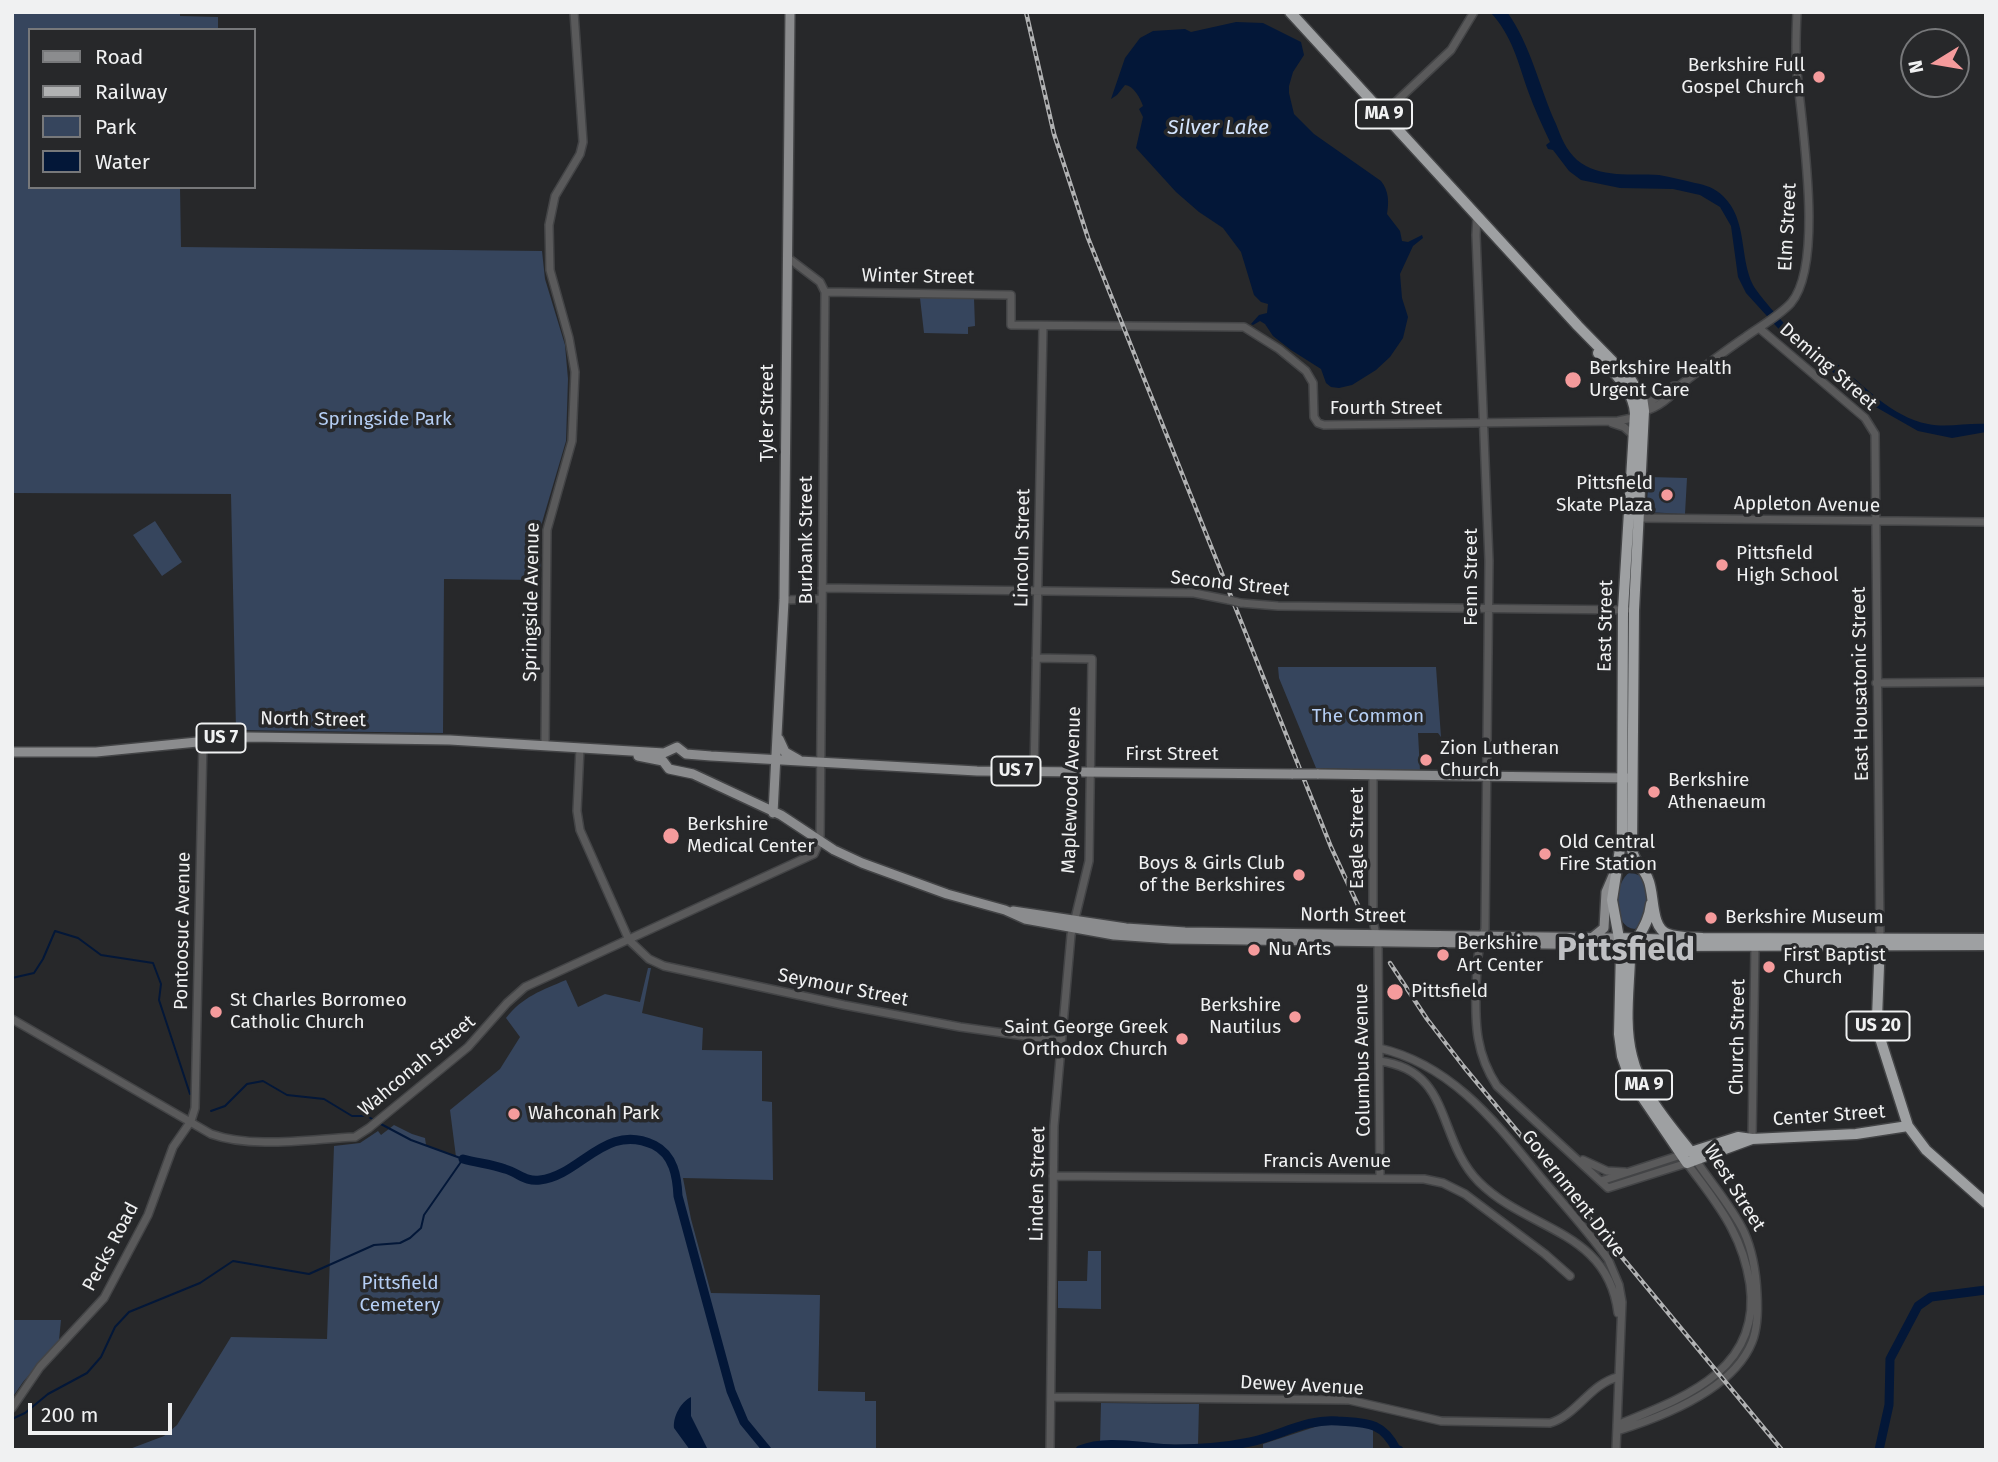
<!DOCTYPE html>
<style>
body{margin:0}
#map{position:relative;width:1998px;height:1462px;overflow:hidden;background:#27282a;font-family:"Fira Sans",sans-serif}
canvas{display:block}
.frame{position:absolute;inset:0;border:14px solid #f0f1f2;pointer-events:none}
.legend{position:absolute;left:28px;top:28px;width:228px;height:161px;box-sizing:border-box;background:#27282a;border:2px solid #77787a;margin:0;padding:9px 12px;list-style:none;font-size:21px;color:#f0f1f2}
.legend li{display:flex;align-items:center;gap:14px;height:35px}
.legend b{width:35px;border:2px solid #77787a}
.north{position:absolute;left:1900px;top:28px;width:70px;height:70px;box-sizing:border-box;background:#27282a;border:2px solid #77787a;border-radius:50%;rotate:259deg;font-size:19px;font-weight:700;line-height:28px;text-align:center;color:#f0f1f2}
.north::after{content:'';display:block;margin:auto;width:24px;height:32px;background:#f59b9c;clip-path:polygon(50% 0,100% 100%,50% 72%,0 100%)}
.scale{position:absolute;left:28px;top:1403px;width:144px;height:32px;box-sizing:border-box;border:4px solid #f0f1f2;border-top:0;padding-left:9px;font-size:21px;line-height:24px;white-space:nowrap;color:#f0f1f2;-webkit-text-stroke:5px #27282a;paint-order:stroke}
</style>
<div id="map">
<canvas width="1998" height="1462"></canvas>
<div class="frame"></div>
<ul class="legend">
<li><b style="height:9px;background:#8b8c8e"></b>Road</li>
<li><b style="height:9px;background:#b1b2b3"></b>Railway</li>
<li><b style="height:19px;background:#36455d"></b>Park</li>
<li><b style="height:19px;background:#031738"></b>Water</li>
</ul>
<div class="north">N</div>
<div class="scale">200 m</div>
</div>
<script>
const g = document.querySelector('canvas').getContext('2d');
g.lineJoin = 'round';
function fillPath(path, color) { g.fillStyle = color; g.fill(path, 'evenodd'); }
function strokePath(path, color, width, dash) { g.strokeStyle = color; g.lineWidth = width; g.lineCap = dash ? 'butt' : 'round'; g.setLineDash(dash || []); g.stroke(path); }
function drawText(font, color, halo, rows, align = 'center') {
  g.font = font + ' "Fira Sans",sans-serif'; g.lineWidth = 7; g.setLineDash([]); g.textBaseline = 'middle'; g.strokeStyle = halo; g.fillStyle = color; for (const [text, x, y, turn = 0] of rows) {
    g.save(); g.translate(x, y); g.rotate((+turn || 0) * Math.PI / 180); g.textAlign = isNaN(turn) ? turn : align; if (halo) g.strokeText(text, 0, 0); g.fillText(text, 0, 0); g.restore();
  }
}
const green = new Path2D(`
 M12,12H180V16L218,17V30H30V187H180L181,247L542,251L545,279L565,345L568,379L566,441L541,526L540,580L444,579L443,733L236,730L231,494L12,493Z
 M920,298H974L975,326L968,327V334L924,333Z
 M1649,477L1687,478L1685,514L1646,512Z
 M155,521L182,562L162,576L133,535Z
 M1278,667H1436L1441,737L1438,733H1418L1420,771L1316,768L1279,678Z
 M1630,872L1641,876C1649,891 1650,919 1635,929C1611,927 1614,882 1630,872Z
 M648,968H651L642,1013L703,1028L702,1050L762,1051V1101L772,1102L773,1180L683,1178L691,1219L711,1293L820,1295L818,1391L865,1392V1401H876V1450H127L164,1436L177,1425L231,1337L327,1339L334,1146L360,1143L378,1131L381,1135L394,1125L412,1134L425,1138L426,1145L456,1157L450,1110L500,1069L520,1037L506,1018C522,997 542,990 566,980L578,1007L605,994L640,1002Z
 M1088,1251H1101V1309L1058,1308V1281H1087Z
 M12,1320H61L59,1340L23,1382L12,1398Z
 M1101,1403L1199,1404L1198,1445L1100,1444Z
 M1337,1423L1373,1428V1450H1263V1444L1324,1424Z`);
const water = new Path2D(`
 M1490,12H1507C1531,45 1539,87 1556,124C1561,137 1566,150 1577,160C1600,179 1631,173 1659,175C1671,177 1683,180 1695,183C1706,185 1715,188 1723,196C1748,220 1739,257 1753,285C1758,294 1782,322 1790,329C1802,339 1821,352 1836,363C1864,385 1891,417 1928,424C1946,428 1967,423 1986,424V432L1952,438L1918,431L1874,406L1802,347L1786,337L1746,293L1738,277L1731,226L1720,207L1700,195L1673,189L1620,188L1581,180L1569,171L1553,150L1548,149L1546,145L1550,142C1542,125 1534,108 1528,91C1518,62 1512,35 1490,12Z
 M1236,22L1263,23L1301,42L1304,55L1293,72L1289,86V93L1294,114L1314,134L1381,181C1389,191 1389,202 1387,214L1400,231L1402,241L1408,242L1422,235L1423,238L1413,246L1400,274L1402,298L1408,317L1403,338L1390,357L1376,370L1352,385L1339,388L1331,387L1326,383L1321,369L1291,350L1273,336L1265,324L1260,321L1253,325L1251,324L1259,315L1267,313L1268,304L1261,302L1254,295L1241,252L1223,228L1199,212L1176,192L1136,148L1143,117L1139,109L1143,106C1140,98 1134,86 1125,85L1117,95L1111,99L1125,58L1140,38L1153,31L1185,29L1191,32Z
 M691,1397V1416L708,1450H690L674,1428C673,1416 681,1402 691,1397Z`);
const stream = new Path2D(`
 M12,978L34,973L43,959L55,931L78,938L101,955L153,963L161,984L159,1000L190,1094
 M211,1111L225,1106L247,1084L263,1081L287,1095L324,1099L352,1116H367L374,1120
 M12,1419L25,1413L48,1394L87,1373L101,1357L115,1327L129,1312L200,1283L233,1261L309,1274L374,1245L400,1243L410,1238L421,1228L424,1215L463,1159L411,1140L379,1123`);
const river = new Path2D(`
 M463,1159C477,1163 492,1164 505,1169C519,1173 525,1182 540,1180C580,1176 605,1122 654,1145C674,1155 677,1177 678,1196L731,1391L744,1422L767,1450
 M1080,1450C1108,1438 1146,1449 1175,1449C1199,1449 1226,1447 1250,1442C1279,1436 1308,1418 1338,1421C1366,1423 1382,1421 1396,1449L1399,1450
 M1879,1450L1889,1405L1890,1359L1918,1306L1931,1297L1986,1290`);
const minor = new Path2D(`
 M1383,114L1451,50L1474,12
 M1477,216L1476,235L1489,561L1485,929C1477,949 1477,967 1476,988C1475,1025 1476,1054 1497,1086L1608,1188L1687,1163C1702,1184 1720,1205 1732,1229C1741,1246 1747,1265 1750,1284C1762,1371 1683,1398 1617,1425
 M825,292L1011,295V325L1244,327L1279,349L1306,371L1313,383L1314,417L1318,423L1324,425L1618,421L1637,417L1647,404L1674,386H1679
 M1759,328L1865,418L1875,434L1880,938
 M1644,411C1656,409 1673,396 1679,386C1701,369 1722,353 1744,338C1759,327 1778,317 1791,303C1825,263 1801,123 1797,71C1795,51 1796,32 1797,12
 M1612,423L1624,427L1633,435
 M1637,518L1986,522
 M822,588L1194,593L1229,600
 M784,600L822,599
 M1241,603L1278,606L1626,610
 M1036,658L1092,659L1089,861L1071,935L1054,1126L1050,1450
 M1876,683L1986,682
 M545,746L547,530L572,441L575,372L569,338L550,270L549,225L555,196L580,154L583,142L574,12
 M580,748L577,811L580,830L629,940L649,959L664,966L844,1005L960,1027L1061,1041
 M1034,772L1043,326
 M1373,775V921L1378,943L1380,1177
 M12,1019L211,1134C253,1149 310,1139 355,1137L369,1128L468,1047L507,1003L525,987L814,854L820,841L825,292L820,282L787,257
 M1379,1048C1453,1065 1497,1124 1543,1180C1565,1206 1588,1231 1608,1259L1619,1285L1622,1302L1616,1450
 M1379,1061C1453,1070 1436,1139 1479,1182C1528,1231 1608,1230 1618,1313
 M1752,1139L1755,946L1759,942
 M1583,1160L1607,1171L1625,1172
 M1053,1176L1424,1179L1443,1183L1465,1194L1545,1254L1570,1276
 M1601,1181L1684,1154
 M1051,1397L1349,1400L1441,1421L1550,1423C1577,1415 1590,1384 1618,1377
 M12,1408L40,1367L104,1298L148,1215L173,1147L191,1121L195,1108L203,740
 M1617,1431C1662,1417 1733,1390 1752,1342C1758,1327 1758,1310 1757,1294C1756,1272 1753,1252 1744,1232C1731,1205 1709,1181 1693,1156`);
const major = new Path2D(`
 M779,739L785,752L799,760
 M12,752H96L248,737L450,740L664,753L677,747L686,754L711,756L977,771L1293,774
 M638,756L663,761L669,769L693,774L781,815L834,850L862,863L947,894L1005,910L1025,919L1114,935L1171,939L1620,945
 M1317,774L1627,778
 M773,813L784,600L790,12
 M1013,911L1126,928L1185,932L1619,938
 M1593,937L1604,928L1606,892L1615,871`);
const highway = new Path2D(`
 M1290,12L1578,326L1631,380L1642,397L1644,411L1634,610L1632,850C1634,862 1644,868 1648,879C1655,894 1650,928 1668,934C1678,938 1691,937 1702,938
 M1598,353C1612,372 1633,388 1635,413L1623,610L1622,836L1612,900L1621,949L1619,1034L1622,1056L1630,1079L1687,1163L1752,1139
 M1651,904C1648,929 1634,937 1630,959C1629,990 1624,1025 1632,1056C1640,1091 1669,1124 1691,1152L1738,1137L1752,1139L1856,1134L1908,1126
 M1619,938L1674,940
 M1696,938L1986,939
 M1880,940L1877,1018L1879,1035L1908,1126L1926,1150L1986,1203
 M1663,946L1986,945`);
const rail = new Path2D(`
 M1026,12L1054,134L1088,238L1331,847L1362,914
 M1390,963L1427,1019L1464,1067L1782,1450`);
const minorBridge = new Path2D(`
 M1229,600L1241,603`);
const majorBridge = new Path2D(`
 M1293,774H1317`);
const markers = [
 [1819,77,7,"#f59b9c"],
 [1573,380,9,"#f59b9c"],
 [1667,495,7,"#f59b9c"],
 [1722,565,7,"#f59b9c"],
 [1426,760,7,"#f59b9c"],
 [1654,792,7,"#f59b9c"],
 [671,836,9,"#f59b9c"],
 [1545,854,7,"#f59b9c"],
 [1299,875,7,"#f59b9c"],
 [1711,918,7,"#f59b9c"],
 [1254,950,7,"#f59b9c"],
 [1443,955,7,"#f59b9c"],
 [1769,967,7,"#f59b9c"],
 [1395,992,9,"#f59b9c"],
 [216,1012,7,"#f59b9c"],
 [1295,1017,7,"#f59b9c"],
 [1182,1039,7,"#f59b9c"],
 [514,1114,7,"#f59b9c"]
];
const shields = [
 [1384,114,56],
 [221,738,49],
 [1016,771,49],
 [1878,1026,63],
 [1644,1085,56]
];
const shieldNames = [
 ["MA 9",1384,114],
 ["US 7",221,738],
 ["US 7",1016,771],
 ["US 20",1878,1026],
 ["MA 9",1644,1085]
];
const poiNames = [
 ["Berkshire Full",1805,66,"right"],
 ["Gospel Church",1805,88,"right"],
 ["Berkshire Health",1589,369],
 ["Urgent Care",1589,391],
 ["Pittsfield",1653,484,"right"],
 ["Skate Plaza",1653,506,"right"],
 ["Pittsfield",1736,554],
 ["High School",1736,576],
 ["Zion Lutheran",1440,749],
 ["Church",1440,771],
 ["Berkshire",1668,781],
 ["Athenaeum",1668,803],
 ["Berkshire",687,825],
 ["Medical Center",687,847],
 ["Old Central",1559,843],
 ["Fire Station",1559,865],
 ["Boys & Girls Club",1285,864,"right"],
 ["of the Berkshires",1285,886,"right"],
 ["Berkshire Museum",1725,918],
 ["Berkshire",1457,944],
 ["Art Center",1457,966],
 ["Nu Arts",1268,950],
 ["First Baptist",1783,956],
 ["Church",1783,978],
 ["Pittsfield",1411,992],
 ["St Charles Borromeo",230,1001],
 ["Catholic Church",230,1023],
 ["Berkshire",1281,1006,"right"],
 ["Nautilus",1281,1028,"right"],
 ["Saint George Greek",1168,1028,"right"],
 ["Orthodox Church",1168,1050,"right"],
 ["Wahconah Park",528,1114]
];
const streetNames = [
 ["Elm Street",1788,227,-87],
 ["Winter Street",918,277,1],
 ["Deming Street",1828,367,41],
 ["Fourth Street",1386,409],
 ["Tyler Street",768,413,-90],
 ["Appleton Avenue",1807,505,1],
 ["Burbank Street",807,540,-90],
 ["Lincoln Street",1023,548,-89],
 ["Fenn Street",1472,577,-90],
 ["Second Street",1230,584,6],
 ["Springside Avenue",532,602,-89],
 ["East Street",1606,626,-89],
 ["East Housatonic Street",1861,684,-91],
 ["North Street",313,720,1],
 ["First Street",1172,755],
 ["Maplewood Avenue",1072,790,-88],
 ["Eagle Street",1358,838,-90],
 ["North Street",1353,916,1],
 ["Pontoosuc Avenue",183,931,-89],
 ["Seymour Street",843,988,11],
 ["Church Street",1738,1037,-89],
 ["Columbus Avenue",1363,1060,-91],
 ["Wahconah Street",417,1066,-40],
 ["Center Street",1829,1116,-4],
 ["Francis Avenue",1327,1162],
 ["Linden Street",1038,1184,-89],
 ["West Street",1734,1188,58],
 ["Government Drive",1573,1194,52],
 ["Pecks Road",111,1247,-62],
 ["Dewey Avenue",1302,1386,3]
];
const parkNames = [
 ["Springside Park",385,420],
 ["The Common",1368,717],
 ["Pittsfield",400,1284],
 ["Cemetery",400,1306]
];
const waterNames = [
 ["Silver Lake",1218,128]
];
const townNames = [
 ["Pittsfield",1626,951]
];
fillPath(green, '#36455d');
fillPath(water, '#031738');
strokePath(stream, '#031738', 2);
strokePath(river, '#031738', 9);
strokePath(minor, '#434446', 10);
strokePath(major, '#434446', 12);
strokePath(highway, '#434446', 13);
strokePath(minor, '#5a5a5b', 7);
strokePath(major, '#8b8c8e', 9);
strokePath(highway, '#9ea0a2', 10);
strokePath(rail, '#b1b2b3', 4.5);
strokePath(rail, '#27282a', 2, [5]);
strokePath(minorBridge, '#434446', 10, []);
strokePath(majorBridge, '#434446', 12, []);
strokePath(minorBridge, '#5a5a5b', 7);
strokePath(majorBridge, '#8b8c8e', 9);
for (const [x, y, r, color] of markers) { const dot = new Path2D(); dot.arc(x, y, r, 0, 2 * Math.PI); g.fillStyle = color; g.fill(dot); strokePath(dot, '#27282a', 2.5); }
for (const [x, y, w] of shields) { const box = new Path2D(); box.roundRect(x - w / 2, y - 14.5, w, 29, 5); g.fillStyle = '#27282a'; g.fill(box); strokePath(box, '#f0f1f2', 2); }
drawText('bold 18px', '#f0f1f2', null, shieldNames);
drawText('19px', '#f0f1f2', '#27282a', poiNames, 'left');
drawText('19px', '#f0f1f2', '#27282a', streetNames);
drawText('19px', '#b5cef4', '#27282a', parkNames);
drawText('italic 21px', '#d3e4fe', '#27282a', waterNames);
drawText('bold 33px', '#bfc0c3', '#27282a', townNames);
</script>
